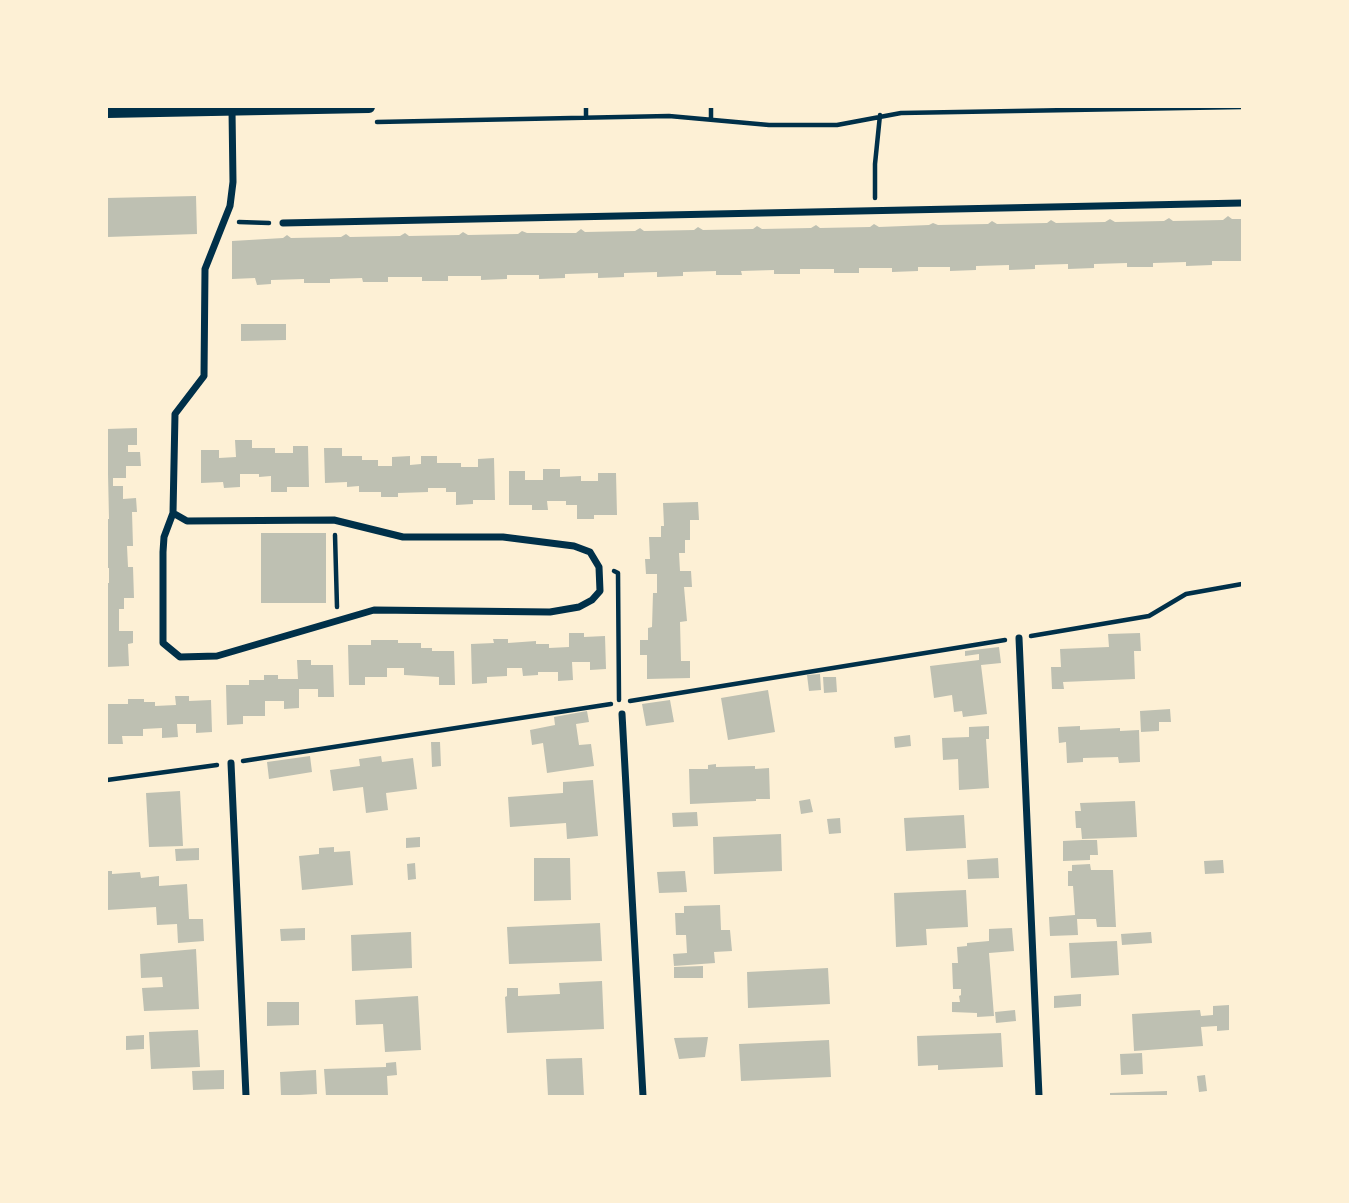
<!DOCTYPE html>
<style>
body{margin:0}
#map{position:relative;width:1349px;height:1203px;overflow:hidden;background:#fdf0d5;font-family:"Titillium Web",sans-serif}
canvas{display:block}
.frame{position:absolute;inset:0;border:108px solid #fdf0d5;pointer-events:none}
</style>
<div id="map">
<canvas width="1349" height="1203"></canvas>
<div class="frame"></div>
</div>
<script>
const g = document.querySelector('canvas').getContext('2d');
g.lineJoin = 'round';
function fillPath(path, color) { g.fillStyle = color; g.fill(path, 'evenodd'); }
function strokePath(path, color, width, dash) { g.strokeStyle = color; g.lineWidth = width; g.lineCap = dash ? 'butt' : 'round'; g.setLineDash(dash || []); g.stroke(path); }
const building = new Path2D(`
 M196,196L197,234L107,237V198Z
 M1228,216L1232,219H1242V261H1212V265L1186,266V262L1153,263V267H1127V263L1094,264V268L1068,269V264L1035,265V269L1009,270V265L976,266V270L950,271V267H918V271L892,272V268H859V273H834V269H800V274H774V270L741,271L742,275H716V271L683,272V276L657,277V272L624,273V277L598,278V273L565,274V278L539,279V275H507V279L481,280V276H448V281H422V277H388V282H363L362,278L330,279V283H304V279L271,280V284L257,285L255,278L232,279V241L283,238L287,235L291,238L341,237L346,234L350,237L400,236L405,233L409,236L459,235L463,232L468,235L518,234L522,231L527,233H576L581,229L585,232L635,231L640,228L644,231L694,230L698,227L703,230L753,229L757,226L762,229L811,228L816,225L820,228L870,227L874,224L879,227L929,225L933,223L938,225L988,224L992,221L997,224L1047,223L1051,220L1056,223L1105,222L1110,219L1115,222L1164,221L1169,218L1173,221L1223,220Z
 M241,324H286V340L241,341Z
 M137,428V445H128V452H140L141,466H126V478H113V486H123V499L136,498L137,512H132L133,546H127L128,567H133L134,598H124V609H119V631H133V643L128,644L129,666L107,667V583H109V568H107V519H109L107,429Z
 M235,440H252V448H275V453H293V446H308L309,487H287V492H271V476L259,477V474H240V487L224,488L223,482L201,483V450H219V458L236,457Z
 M324,448H342V456H362V460H378V466H392V457L410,456V465L421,464V456H437V463H461V467H478V459L494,458L495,500H473V504L456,505V492H446V488H428V492L398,493V497H381V492H359V486L347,487V482L325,483Z
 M543,469H560V477L581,476V481H598V473H616L617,515H594V519H577V505H566V501H547L548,510H532V505H509V471H525V480H543Z
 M698,502L699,520H690V540H685V553H679L680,571H691L692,587H684L687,621L680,622L681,661H690V678L647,679V655H640V640H648V628L652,627L653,593H657V574H646L645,559H650L649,537H661V526H664L663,503Z
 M261,533H326V603H261Z
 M569,633H584V637L605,636L606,669L590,670V662H572L573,680L558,681V672H538V675L523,676L522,668H507V676L487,677V683L472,684L471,644L494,643L493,639H508V643L536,641V644H549V648L569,647Z
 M1140,633L1141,651H1134L1135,679L1063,682L1064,689H1052L1051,667H1061L1060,649L1109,647L1108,634Z
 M371,640H398V643H421V648H432V651H454L455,685H439V677L404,675V668H387V677H365V685H349L348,645H371Z
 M999,647L1001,663L981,665L987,714L963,717L962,711L954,712L952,695L934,698L930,666L979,660V654L965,656V651Z
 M297,660H311V665H333L334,697H318V689H299V708L284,709V701H265V716H243V724L227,725L226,685H249V680H264V675H278V679H298Z
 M820,674L821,690L809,691L807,675Z
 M823,677H836L837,692L824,693Z
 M768,690L775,732L728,740L721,698Z
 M175,696H189V701L211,700L212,732L196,733V724H177L178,737L162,738V728L143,729V736H122L123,744H107V704H128V699H144V702H155V706L176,705Z
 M670,700L674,722L646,726L642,704Z
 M1170,709L1171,722H1159V731L1141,732L1140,711Z
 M587,711L589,722L576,724L579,745L591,744L594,766L547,773L543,743L532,745L530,730L555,725L554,717Z
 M989,726V739H986L989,788L959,790L958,759L943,760L942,738L969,737V727Z
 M1080,726V730L1120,728V731L1139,730L1140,762L1119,763L1118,757L1083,758V762L1067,763L1066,742L1059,743L1058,727Z
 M910,735L911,746L895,748L894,737Z
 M431,742H440L441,766L432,767Z
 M310,756L312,772L269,779L267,762Z
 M381,756L382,762L413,758L417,789L386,793L388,810L366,813L363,787L333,791L330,770L360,766L359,759Z
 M716,764V767L755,766V769L769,768L770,799H756V801L690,804L689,769H708V765Z
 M593,780L598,836L567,839L566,823L510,827L508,797L563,793V782Z
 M180,791L183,846L149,847L146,793Z
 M810,799L813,812L801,814L799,801Z
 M1135,801L1137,837L1082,839L1081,828H1076L1075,811H1081L1080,803Z
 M697,812L698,826L673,827L672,813Z
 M964,815L966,848L906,851L904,818Z
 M840,818L841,833L829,834L827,819Z
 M781,834L782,871L714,874L713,837Z
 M420,837V847L406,848V838Z
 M1082,840H1097L1098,855H1090V860L1063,861V841Z
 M334,847V852L350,851L353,885L302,890L299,856L319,854V848Z
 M199,848V860L176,861L175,849Z
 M534,858H570L571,900L534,901Z
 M998,858L999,878L968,879L967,860Z
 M1223,860L1224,873L1205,874L1204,861Z
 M415,863L416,879L408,880L407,864Z
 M1090,864L1091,870H1113L1116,927H1097L1096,919H1077L1078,935L1050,936L1049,917L1075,915L1073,886H1068V871H1072V865Z
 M107,871H112V874L140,872L141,878L159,876V886L187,884L189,919H203L204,941L178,943L177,924L157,925L156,907L107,910Z
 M685,871L687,892L659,893L657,872Z
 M966,890L968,927L926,929L927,945L896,947L894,893Z
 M720,905L721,930H730L732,951L714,952L715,963L674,966L673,954L687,953L686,935H676L675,913H684V906Z
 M600,923L602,961L509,964L507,927Z
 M305,928V940L281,941L280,929Z
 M1012,928L1014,951L989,953L994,1016L977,1017V1013L952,1012V1002H960L959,996L961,995V989H953L952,963H958L957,947L967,946V943L989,941V929Z
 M411,932L412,968L352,971L351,935Z
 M1151,932L1152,943L1122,945L1121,934Z
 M1117,941L1119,975L1071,978L1069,943Z
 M196,949L199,1009L144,1011L142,988L163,987L162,977L141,978L140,954Z
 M703,966V978H674V967Z
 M828,968L830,1004L748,1008L747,972Z
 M602,981L604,1029L507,1033L505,997L507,996V988H518V996L560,994L559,983Z
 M1081,994V1006L1054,1008V996Z
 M418,996L421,1050L385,1052L383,1024L356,1025L355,1000Z
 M267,1002H299V1025L267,1026Z
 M1229,1005V1030L1217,1031V1026L1201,1027L1203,1046L1134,1051L1132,1014L1200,1010L1201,1016L1213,1015V1006Z
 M1015,1010L1016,1021L996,1023L995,1012Z
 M198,1030L200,1067L151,1069L149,1032Z
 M1001,1033L1003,1067L938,1070V1065L918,1066L917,1036Z
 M144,1035V1049L126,1050V1036Z
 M708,1037L705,1057L679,1059L674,1038Z
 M829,1040L831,1077L741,1081L739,1044Z
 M1142,1053L1143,1074L1121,1075L1120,1054Z
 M582,1058L584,1096H548L546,1059Z
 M396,1062L397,1075L387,1076L388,1096H326L324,1069L386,1067V1063Z
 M224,1070V1089L193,1090L192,1071Z
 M316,1070L317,1094L281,1096L280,1072Z
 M1205,1075L1207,1091L1199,1092L1197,1076Z
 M1167,1091V1096H1110V1093Z`);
const path = new Path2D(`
 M586,107V117
 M711,107V119
 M377,122L669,116L769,125H837L901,113L1242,107
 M875,198V164L880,115
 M239,222L269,223
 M335,535L337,607
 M614,571L618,573L619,700
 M1031,636L1149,616L1186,594L1242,584
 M630,701L1005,640
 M243,761L611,704
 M107,780L217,765`);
const minor = new Path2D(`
 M283,223L1242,203
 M173,513L187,521L334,520L403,537H503L574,546L590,552L599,567L600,591L592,600L579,607L550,612L374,610L217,656L180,657L163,643V552L164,537L173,513L175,414L204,376L205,269L230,206L233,182L232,110
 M1019,638L1039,1096
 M622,714L643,1096
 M231,763L246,1096`);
const tertiary = new Path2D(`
 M107,112L369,107`);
fillPath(building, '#bec0b2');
strokePath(path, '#003049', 4.5);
strokePath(minor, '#003049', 7);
strokePath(tertiary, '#003049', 12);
</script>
